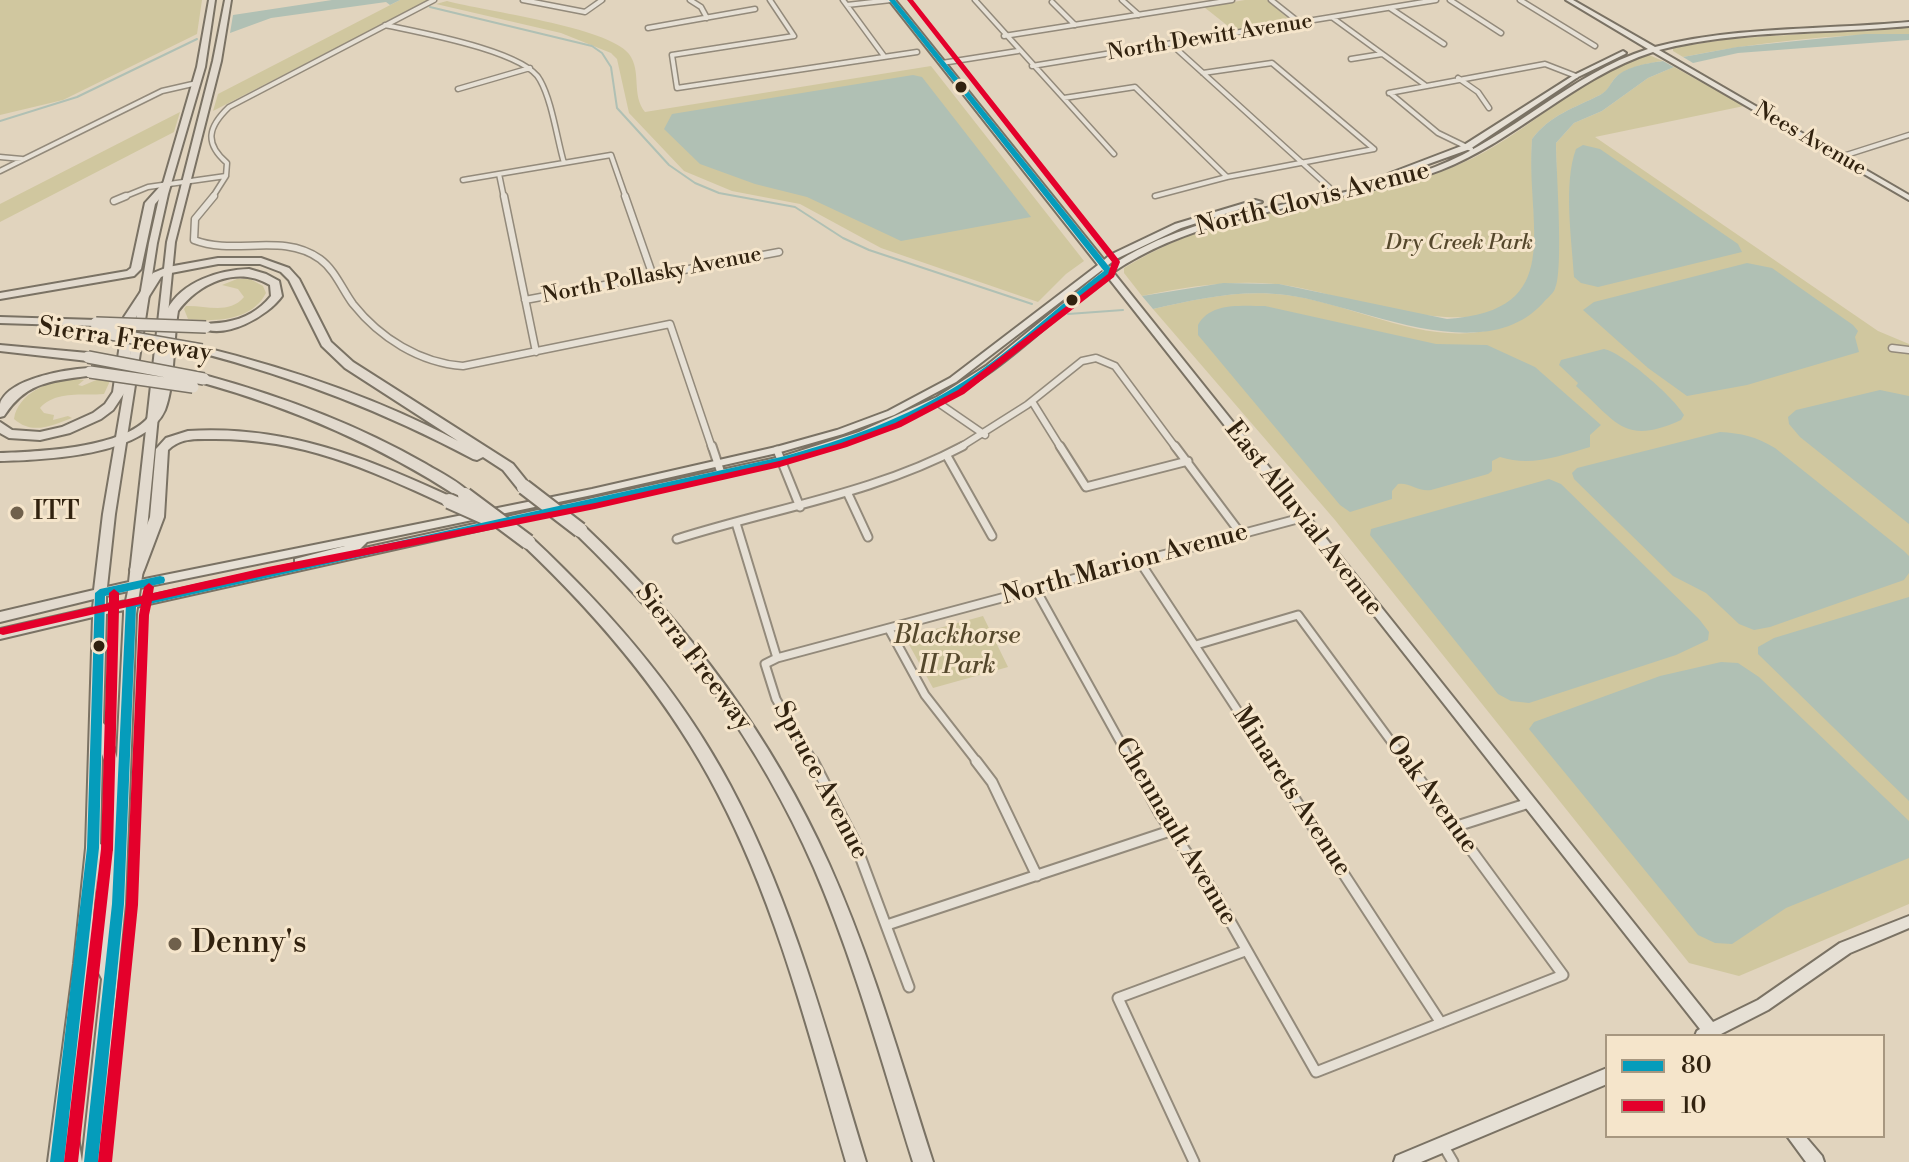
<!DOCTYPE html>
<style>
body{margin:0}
#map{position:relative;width:1909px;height:1162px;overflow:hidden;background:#e1d4be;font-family:"Libre Bodoni",serif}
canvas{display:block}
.legend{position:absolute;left:1605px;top:1034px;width:280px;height:104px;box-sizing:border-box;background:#f5e5cb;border:2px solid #a79780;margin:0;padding:10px 14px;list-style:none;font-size:24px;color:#31220f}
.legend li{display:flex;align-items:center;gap:16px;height:40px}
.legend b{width:40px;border:2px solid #a79780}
</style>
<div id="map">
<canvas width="1909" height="1162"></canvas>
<ul class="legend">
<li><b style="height:10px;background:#059cbb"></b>80</li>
<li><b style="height:10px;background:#e4002b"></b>10</li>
</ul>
</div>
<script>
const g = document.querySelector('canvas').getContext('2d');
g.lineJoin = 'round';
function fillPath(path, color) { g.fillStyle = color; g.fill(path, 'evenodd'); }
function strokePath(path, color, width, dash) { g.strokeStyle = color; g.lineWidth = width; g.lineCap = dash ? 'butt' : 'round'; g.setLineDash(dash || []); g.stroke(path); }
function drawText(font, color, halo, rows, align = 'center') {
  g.font = font + ' "Libre Bodoni",serif'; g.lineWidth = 6; g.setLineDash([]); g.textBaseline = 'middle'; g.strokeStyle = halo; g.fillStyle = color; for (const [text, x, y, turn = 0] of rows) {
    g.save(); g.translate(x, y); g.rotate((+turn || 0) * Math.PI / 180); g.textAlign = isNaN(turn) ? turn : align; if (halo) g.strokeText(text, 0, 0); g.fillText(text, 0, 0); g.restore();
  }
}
const green = new Path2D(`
 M0,0H202L197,34L63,100L0,115Z
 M400,0H429L213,111L218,94Z
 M1245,0H1267L1291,21L1233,30L1204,7Z
 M447,1C484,11 609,27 629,54C642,71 631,95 645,112L931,66L1084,261L1066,274L1038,302L881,248L800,204L732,191L684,171L629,113L617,59L611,53L561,33L436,4Z
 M1909,27V34C1834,34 1757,42 1683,57L1673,51V48L1728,39Z
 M1649,55L1663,61C1648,63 1628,67 1616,77C1610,83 1609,91 1600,95C1574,108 1550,115 1532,139C1529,181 1541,242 1529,279C1502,360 1333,288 1275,284C1229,280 1187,287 1142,296L1124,273V268C1188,229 1258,211 1331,198C1374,190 1419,182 1460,164C1526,137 1581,72 1649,55Z
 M1674,67L1744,106L1595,137L1878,331L1909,344V904L1739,976L1689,963L1335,520L1153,309C1197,299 1240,289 1286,295C1356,303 1434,353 1506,325C1523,318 1540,300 1555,289L1558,265L1556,143L1574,123L1602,111L1648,78Z
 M180,112L174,132L0,222V204Z
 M237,279H250L263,286L266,293C252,321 215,322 188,319L184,309L186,306C205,305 229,315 244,297L238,289L222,285Z
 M101,378L110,381L104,394C83,396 56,390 40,408L44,413L54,415L53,420L68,416L72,418C51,426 32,435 14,419C18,391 57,376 84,380L78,385L82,386Z
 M983,616L1008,667L933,688L907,641L910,636Z`);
const water = new Path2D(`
 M332,0H400L390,5L386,2L271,18L230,33L233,15Z
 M1865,34H1909V40L1738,53L1693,63L1683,57L1737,47Z
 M1663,61L1674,67L1648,78L1602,111L1574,123L1556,143C1556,170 1564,270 1555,289C1553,294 1546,299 1543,303C1482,370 1358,304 1286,295C1241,289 1197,299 1153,309L1142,296L1223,283L1279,284L1447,319C1569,311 1525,226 1532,139C1550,115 1574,108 1600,95C1609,90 1610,83 1616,77C1627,66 1649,63 1663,61Z
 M913,75L922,77L1031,217L901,241L807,197L755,184L700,164L664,129L672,114Z
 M1583,145L1600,149L1738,244L1742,252L1598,287L1581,283L1574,277C1572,241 1563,184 1576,149Z
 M1747,263L1772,268L1853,325L1858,331L1855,337L1859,352L1747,385L1687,396L1648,368L1583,310L1594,302Z
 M1265,306L1436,344L1487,345L1535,367L1601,425L1590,435V447C1559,456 1531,467 1500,457L1492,461V471L1488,474L1431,490C1418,492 1409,482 1398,484L1392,491V499L1350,512L1340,505L1198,335V325C1210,302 1242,306 1265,306Z
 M1604,349C1622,352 1675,398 1684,415L1681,420C1624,446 1617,422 1576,386L1578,383L1559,365L1561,360Z
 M1880,390L1909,396V524L1800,437L1789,424L1788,417L1796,410Z
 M1720,432C1741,433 1757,437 1775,448L1904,551L1909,556V573L1904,580L1770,627L1754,630L1739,624L1706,593L1673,576L1574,479L1572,473L1577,468Z
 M1549,479L1561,484L1699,619L1709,632L1708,640L1676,655L1529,703L1511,701L1498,694L1370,535L1371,529Z
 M1909,597V801L1758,654V647L1774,638Z
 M1721,662L1738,663L1759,677L1909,821V858L1786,908L1732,944L1715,943L1698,935L1529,729L1534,722L1660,676Z`);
const stream = new Path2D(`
 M430,7L592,46L602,53L611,67L617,108L669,165L695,183L719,193L795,207L843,238L869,250L1032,304
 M0,121L77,97L197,39
 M1068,314L1123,310`);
const streetFar3 = new Path2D(`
 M523,0L585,12L602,0
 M690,0L701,7L707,18
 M770,0L794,36L672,55L677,88L917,52
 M843,0L884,56
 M975,0L1114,154
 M1122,0L1139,15
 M1271,0L1300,23
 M1450,0L1501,33
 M1520,0L1595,46
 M1052,2L1075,25
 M847,5L891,0
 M1390,8L1444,44
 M1333,18L1425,85
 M385,25C417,32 525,51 540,80C552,101 557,139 564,163
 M648,28L755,9
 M1004,36L1232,0
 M1171,44L1329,187
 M1351,59L1382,54
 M942,63L1018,51
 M1032,66L1436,0
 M1203,73L1272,63L1374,149
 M1458,78L1478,92L1489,108
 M458,89L530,68
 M1389,93L1545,64L1576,76
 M1390,93L1438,133L1471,149
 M1064,98L1135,87L1227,177
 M0,157L22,159
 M1840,157L1909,135
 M0,171L162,91L197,83
 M499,174L504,198
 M463,180L611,155L626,198
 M1155,196L1227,177L1374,149
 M121,198L148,187L226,176L227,163C204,143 208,127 229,107L434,0
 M212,198L226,176`);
const streetFar2 = new Path2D(`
 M214,196L195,219L194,240C235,256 282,232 320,259C335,270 342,289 353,304C380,338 420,363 463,366L670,324L712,448
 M504,196L536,352
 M625,196L653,276
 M114,201L126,196
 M525,300L779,252
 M1892,348L1909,350
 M937,402L985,435
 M1033,403L1061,448
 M959,448L1027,405L1082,361L1096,358L1115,366L1176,448`);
const streetFar1 = new Path2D(`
 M712,446L721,473
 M1060,446L1086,487L1188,461
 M1175,446L1241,534
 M777,450L800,507
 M947,456L992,536
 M848,494L868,537
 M736,523L777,658
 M677,539C774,508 873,494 963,446
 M1140,562L1272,763
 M1036,590L1132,763
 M889,629L925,695L978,763
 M1196,645L1298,615L1407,763
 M814,763L776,699L765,664L777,658L1301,518`);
const street = new Path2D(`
 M813,761L854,840L909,987
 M976,761L992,782L1037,876
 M1131,761L1160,814L1213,891L1316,1072L1563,975L1406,761
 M1270,761L1441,1023
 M1454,827L1529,803
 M887,925L1170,831
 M1443,1145L1453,1162
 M1194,1162L1118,998L1245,951`);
const secondary = new Path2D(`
 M889,0H895L1104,260L1110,255L1175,224L1255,200L1262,202L1181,228L1116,259L1108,265L1109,267C1210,200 1327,208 1435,167C1511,138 1570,74 1648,49L1566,0H1573L1655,47C1738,26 1824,30 1909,22V26C1826,34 1741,29 1659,50L1909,195V200L1653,52C1575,77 1517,140 1441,170C1410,182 1375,189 1342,196C1262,213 1182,226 1113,272L1713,1022L1758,1000L1840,943L1909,916V928L1850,953L1768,1010L1721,1034L1722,1036H1695L1697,1031L1700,1029L1107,276C1068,306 1033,341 993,370C929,416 856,443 781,463L131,608L127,607L125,604L127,601L131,600L295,564V559L345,546L135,589L129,585L135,581L592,489L776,447L837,430L888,411L950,378L1098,265ZM1102,270L1103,271L986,366L937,397L859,432L781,457L360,549L367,542L592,495L777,453L843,434L894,415L956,382Z
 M1623,51L1626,53L1625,54L1578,77L1470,149L1395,176L1388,174L1464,145L1574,75Z
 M1607,1068V1084L1421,1162H1394L1396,1156Z
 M1787,1136H1805L1822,1156L1824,1162H1806Z`);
const primary = new Path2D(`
 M209,0H215L205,67L168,194L157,243L115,514L107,587L129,582L167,242L213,61L225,0H231L221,61L175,242L143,570L136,614L125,904L100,1162H82L102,979C84,947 97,893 99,857L90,964L72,1112L75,1118L82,1162H48L74,964L86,848L93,617L0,639V629L93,608L94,599L0,622V612L94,590L103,514L149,243L160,194L197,67ZM128,591L126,601L106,605V596ZM124,610V614L117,758L107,727L103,723L106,614ZM102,754L104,760L102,827L108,840L113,844V851L100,844Z`);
const highway = new Path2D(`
 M167,181L172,184L155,204L141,269L134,276L0,299V293L127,271L131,268L145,203L164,182Z
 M218,258H261L289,268L299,279L331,342L353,362L513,464L529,484L531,487L529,490H519L503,470L483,457L477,460L473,459C385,412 294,377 198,352L196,350L202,347C291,369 377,398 458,441L345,368L322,346L289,280L281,272L260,264H218L171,273L161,277L136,317L125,392L113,410L101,419L70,433L40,440L9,438L0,433V422L12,430L40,432L62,427L93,413L105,404L113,392L124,317L153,273L168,267Z
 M249,269L266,274L279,281L282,296C268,316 224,341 200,327C208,322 217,324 226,322C244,319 260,310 271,296L270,285C237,265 199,283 178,311C173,339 175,385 165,410C145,456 44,460 0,461V453C38,452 118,448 146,420C152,414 154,405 156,397C159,377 160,325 167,310C182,281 220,270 249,269Z
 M0,317L96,320L102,323L96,326L0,323Z
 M0,345L88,353L94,357L88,361L0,351Z
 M90,368L96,372L94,375C56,381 28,379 4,416L0,417C0,412 0,408 0,404C8,378 68,369 90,368Z
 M204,375C281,396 356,424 426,464C441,473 460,482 472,495L470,498H460C379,445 293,408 200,382V376Z
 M188,431C287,425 366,458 454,498L456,501L454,504H444C366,468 302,439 215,439C197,439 181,437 168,450L164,517L144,570L142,574H132L130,570L150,517L156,449L166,438Z
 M580,525L585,527C687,623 771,735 829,864C872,960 901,1062 933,1162H913C882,1063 855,963 814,868C759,741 675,629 575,533L573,530L575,527Z
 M528,537L533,539C610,611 680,691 730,785C793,903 827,1034 866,1162H846C810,1038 778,909 718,794C669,699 600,618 523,545L521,542Z`);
const highwayBridgeFar1 = new Path2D(`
 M96,323L206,327
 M94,331L202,350
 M88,357L204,379
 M90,372L193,387`);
const highwayBridge = new Path2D(`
 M524,487L580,530
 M465,495L528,542
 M449,501L485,517`);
const bus1 = new Path2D(`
 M889,0H895L1111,269V273C1064,309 1022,351 972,384C914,423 848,445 781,463L136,607L124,904L98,1162H84L112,904L126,604L127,601L781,457C845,440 907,418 963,382C1014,350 1056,307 1104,271Z
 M160,576L164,577L165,580L164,583L105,596L99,848L64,1162H50L87,848L95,593L100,589Z`);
const bus2 = new Path2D(`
 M907,0H913L1119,260L1120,262L1114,277L964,394L901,427L847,447L780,467L595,509L268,575L152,601L149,615L138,905L112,1162H98L126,905L139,615L141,604L119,609L113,849L78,1162H64L101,849L108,611L3,635L0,634V628L109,603V593L114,589L119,593V601L142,596L144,587L149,583L154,587L153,593L268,567L595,503L779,461L841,443L895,423L958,390L1108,274L1112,262Z`);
const markers = [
 [961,87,7,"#31220f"],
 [1072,300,7,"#31220f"],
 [17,513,8,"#6f604c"],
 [99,646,7,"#31220f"],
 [175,944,8,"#6f604c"]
];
const farStreetnames = [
 ["North Dewitt Avenue",1210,38,-9],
 ["Nees Avenue",1810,140,30],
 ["North Pollasky Avenue",652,276,-11]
];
const farParknames = [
 ["Dry Creek Park",1459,244]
];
const streetNames = [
 ["North Clovis Avenue",1313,200,-14],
 ["Sierra Freeway",125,341,9],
 ["East Alluvial Avenue",1303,519,52],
 ["North Marion Avenue",1125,565,-15],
 ["Sierra Freeway",693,658,53],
 ["Spruce Avenue",820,781,62],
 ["Minarets Avenue",1291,792,57],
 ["Oak Avenue",1431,795,54],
 ["Chennault Avenue",1175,832,59]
];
const poiNames = [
 ["ITT",33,513]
];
const parkNames = [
 ["Blackhorse",957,637],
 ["II Park",957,667]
];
const nearPoinames = [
 ["Denny's",191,944]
];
fillPath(green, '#d0c79f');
fillPath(water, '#b0c0b4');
strokePath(stream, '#b0c0b4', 2);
strokePath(streetFar3, '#938a7b', 7);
strokePath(streetFar2, '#938a7b', 9);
strokePath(streetFar1, '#938a7b', 11);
strokePath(street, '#938a7b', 13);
strokePath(secondary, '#7a7264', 4);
strokePath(primary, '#7a7264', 4);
strokePath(highway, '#7a7264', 4);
strokePath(streetFar3, '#e6e0d5', 4);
strokePath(streetFar2, '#e6e0d5', 6);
strokePath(streetFar1, '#e6e0d5', 7);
strokePath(street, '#e6e0d5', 9);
fillPath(secondary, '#e6e0d5');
fillPath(primary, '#e2dace');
fillPath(highway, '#e2dace');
strokePath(highwayBridgeFar1, '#7a7264', 14, []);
strokePath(highwayBridge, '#7a7264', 18, []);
strokePath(highwayBridgeFar1, '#e2dace', 11);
strokePath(highwayBridge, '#e2dace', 14);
fillPath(bus1, '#059cbb');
fillPath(bus2, '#e4002b');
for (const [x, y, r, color] of markers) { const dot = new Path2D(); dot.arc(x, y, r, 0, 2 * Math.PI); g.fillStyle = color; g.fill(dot); strokePath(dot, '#f5e5cb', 3); }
drawText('22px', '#31220f', '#f5e5cb', farStreetnames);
drawText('italic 22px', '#55482c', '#f5e5cb', farParknames);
drawText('26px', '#31220f', '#f5e5cb', streetNames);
drawText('26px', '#31220f', '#f5e5cb', poiNames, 'left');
drawText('italic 26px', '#55482c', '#f5e5cb', parkNames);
drawText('32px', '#31220f', '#f5e5cb', nearPoinames, 'left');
</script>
